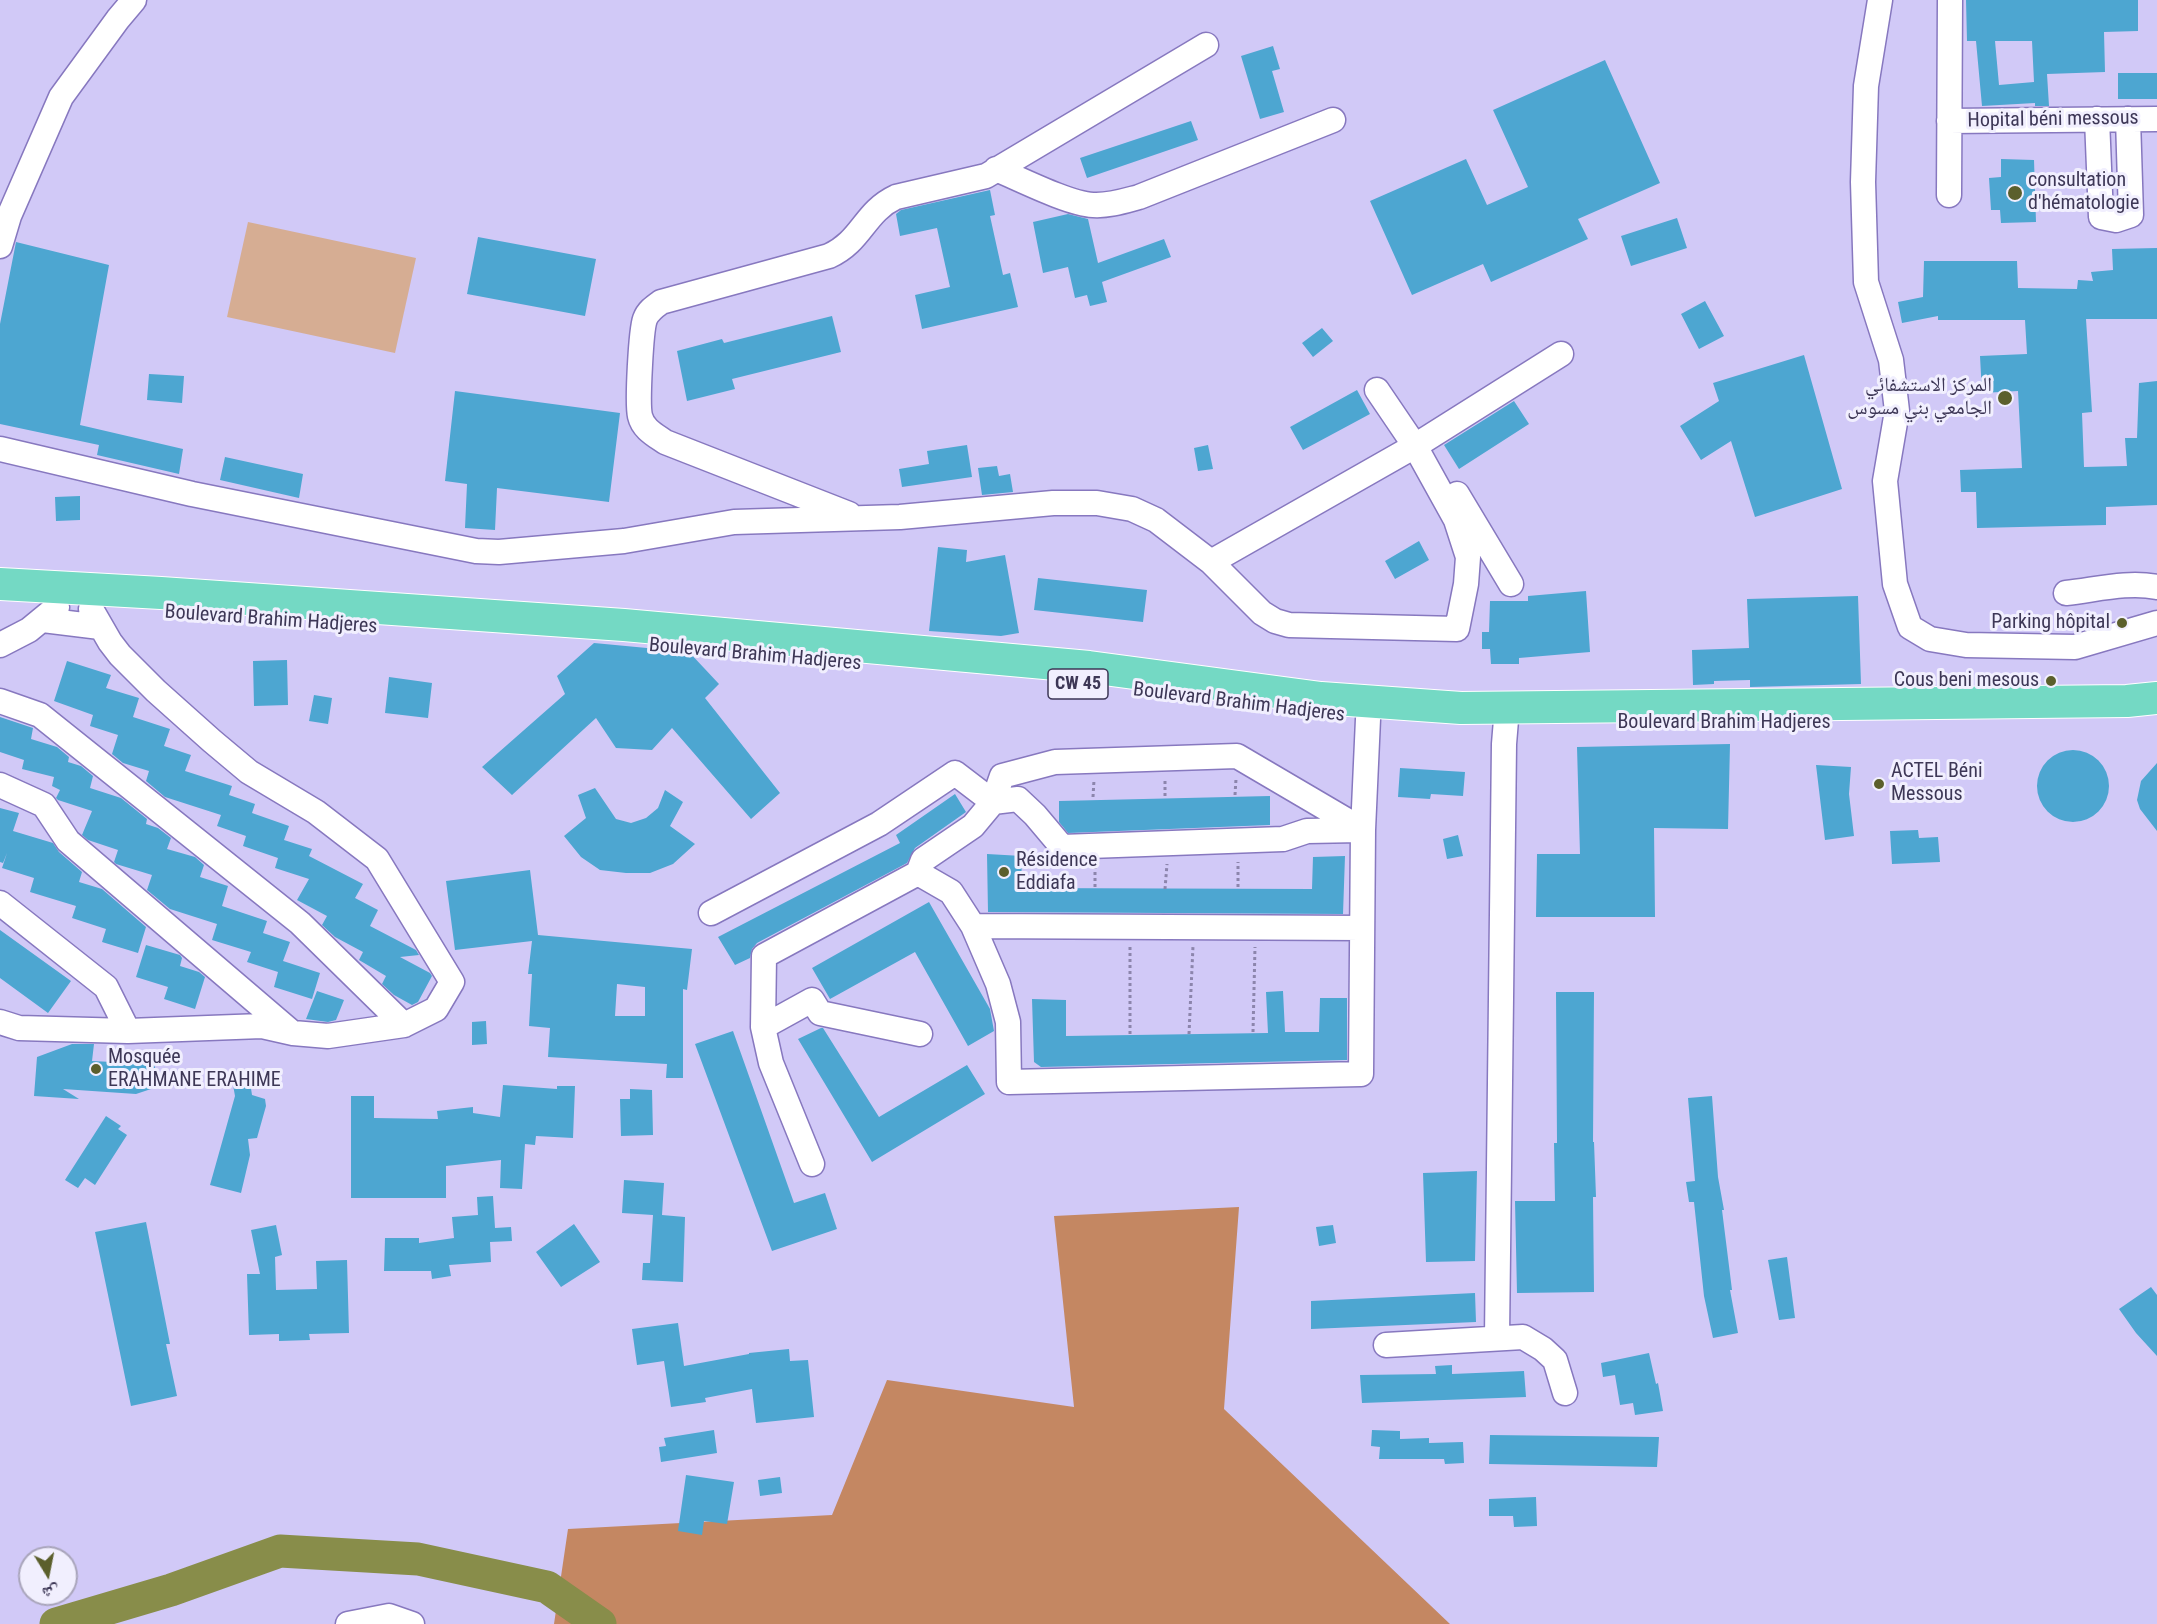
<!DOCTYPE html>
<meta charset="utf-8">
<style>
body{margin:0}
#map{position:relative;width:2157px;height:1624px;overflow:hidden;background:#d1c9f7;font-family:"Roboto Condensed","Noto Naskh Arabic",sans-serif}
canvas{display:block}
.north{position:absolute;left:18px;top:1546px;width:60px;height:60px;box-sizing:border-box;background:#f1effe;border:2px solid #a9a5bb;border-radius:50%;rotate:170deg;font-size:16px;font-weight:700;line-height:24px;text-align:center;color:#3d3756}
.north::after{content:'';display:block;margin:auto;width:21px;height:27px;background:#5b5f2c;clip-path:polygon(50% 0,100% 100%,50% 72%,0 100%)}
</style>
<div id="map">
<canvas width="2157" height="1624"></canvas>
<div class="north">ش</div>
</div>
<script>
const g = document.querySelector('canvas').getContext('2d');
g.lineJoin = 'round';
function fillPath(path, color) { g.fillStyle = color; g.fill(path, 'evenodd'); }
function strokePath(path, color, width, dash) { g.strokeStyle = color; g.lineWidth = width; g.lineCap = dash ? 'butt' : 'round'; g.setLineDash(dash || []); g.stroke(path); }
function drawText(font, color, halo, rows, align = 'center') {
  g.font = font + ' "Roboto Condensed","Noto Naskh Arabic",sans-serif'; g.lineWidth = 6; g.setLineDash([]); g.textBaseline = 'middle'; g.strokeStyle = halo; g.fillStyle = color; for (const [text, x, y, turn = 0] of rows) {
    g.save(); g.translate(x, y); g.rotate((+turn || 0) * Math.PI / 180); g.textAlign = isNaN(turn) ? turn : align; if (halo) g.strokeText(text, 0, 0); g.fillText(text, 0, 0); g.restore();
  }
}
const green = new Path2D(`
 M248,222L416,258L395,353L227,317Z`);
const forest = new Path2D(`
 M1239,1207L1224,1409L1450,1624H554L568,1529L832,1515L887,1380L1074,1407L1054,1216Z`);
const river = new Path2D(`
 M56,1624L171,1590L280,1551L418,1559L547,1587L600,1624`);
const building = new Path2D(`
 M1966,0H2138V31L2104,32L2105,72L2047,74L2049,106H2035V103L1982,106L1976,41H1967ZM1995,41H2032L2034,82L1999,85Z
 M1273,46L1280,69L1272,71L1284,112L1260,119L1241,56Z
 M1605,60L1660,183L1578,219L1588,239L1491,282L1483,264L1412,295L1370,201L1466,159L1487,205L1528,187L1493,110Z
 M2118,73H2157V99H2118Z
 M1191,121L1198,140L1087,178L1080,158Z
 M2001,159L2034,160L2036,222L2001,223L2000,210H1991L1989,178L2001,177Z
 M990,190L995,215L990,216L1003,275L1010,273L1018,307L922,329L915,295L950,287L937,228L900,236L896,214L901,210Z
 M1068,214L1088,219L1098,263L1164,239L1171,257L1102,282L1107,302L1090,306L1087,295L1075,298L1068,267L1043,273L1033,222Z
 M1677,218L1687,248L1631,266L1621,236Z
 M478,237L596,259L585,316L467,294Z
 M16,242L109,265L80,425L183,449L179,474L97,455L99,445L0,424V324Z
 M2157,248V319H2086L2092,412L2082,413L2084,467L2127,466L2125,438H2137L2139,383L2157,381V505L2106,507V525L1977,528L1976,492H1961L1960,470L2022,468L2018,391L1982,393L1980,356L2027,354L2025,320H1938V316L1902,323L1898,302L1923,297L1924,261H2017L2018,288L2077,289L2078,280L2093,281L2091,272L2113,270L2112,249Z
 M1705,301L1724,336L1699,349L1681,314Z
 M832,316L841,352L732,379L735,389L687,401L677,351L722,339L724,343Z
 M1322,328L1333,341L1313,357L1302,343Z
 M1804,355L1842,489L1755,517L1731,441L1701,460L1680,426L1719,401L1713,383Z
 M149,374L184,376L182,403L147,400Z
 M1357,390L1370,414L1303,450L1290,427Z
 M455,391L620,413L609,502L497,488L495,530L465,528L467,484L445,481Z
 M1514,401L1529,424L1459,469L1444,445Z
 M967,445L972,477L902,487L899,469L929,464L927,451Z
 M1208,445L1213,469L1198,471L1194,448Z
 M225,457L303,474L299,498L220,480Z
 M997,466L999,476L1010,474L1013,492L982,495L978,468Z
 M80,496V520L56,521L55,497Z
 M1419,541L1429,560L1395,579L1385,561Z
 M938,547L967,550L966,562L1005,555L1019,633L1001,636L929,631Z
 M1038,578L1147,590L1143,622L1034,610Z
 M1586,591L1590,652L1519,658V664H1491L1490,649H1482V632H1489L1490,601H1528V596Z
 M1858,596L1861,684L1750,687V680L1714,681V684L1693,685L1692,650L1749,648L1747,599Z
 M594,643L689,652L719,684L705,698L780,793L751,819L672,728L652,750L616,748L596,718L512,795L482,767L565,694L557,676Z
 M287,660L288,705L254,706L253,661Z
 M67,661L111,675L106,688L139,698L133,717L170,729L164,746L191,755L185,771L232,786L229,795L255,804L252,813L289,826L284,840L312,849L309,856L363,884L355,898L378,910L370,926L416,950L419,955L400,957L430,973L432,976L418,1002L412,1005L394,995L382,984L386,976L359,960L363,952L335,937L322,925L327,916L297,900L309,879L275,868L278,858L243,846L246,836L217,826L221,815L165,797L146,781L149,771L123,763L112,754L118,735L90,726L93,715L54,701Z
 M389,677L432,683L428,718L385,713Z
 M314,695L332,698L328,724L309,721Z
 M0,717L33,728L31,739L57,747L69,757L68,762L81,766L93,776L90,788L121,798L147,819L146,824L158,828L171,838L167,849L195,857L204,865L200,877L228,886L222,906L267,921L263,933L290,942L283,961L320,973L312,999L274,987L278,972L247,962L251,952L212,940L217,924L170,909L147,890L152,875L116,864L114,862L118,850L88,840L82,835L92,811L58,800L56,798L60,790L52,786L54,777L22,769L24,760L0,752Z
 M1730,744L1728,829L1654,828L1655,917H1536L1537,854H1580L1577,747Z
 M2037 786a36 36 0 1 1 72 0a36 36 0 1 1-72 0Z
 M2157,763V831L2140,809L2137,800L2141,781Z
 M1816,765L1851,767L1849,794L1854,836L1825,840Z
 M1400,768L1465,772L1463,796L1431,794L1430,799L1398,797Z
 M595,788L616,819L631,823L646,818L658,808L665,790L683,802L670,826L695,844L673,864L650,873H626L600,870L581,857L564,836L586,818L578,795Z
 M955,794L966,812L915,848L907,863L757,943L752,949L750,958L735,965L718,937L900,843L896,835Z
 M1270,796V825L1068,833L1059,822V801Z
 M0,808L19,813L13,831L53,843L59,852L82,872L79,882L102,889L146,927L138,953L102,942L106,929L72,918L76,906L30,892L34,878L2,868L7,853L3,863L0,862Z
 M1918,830L1919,838L1938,837L1940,862L1892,864L1890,831Z
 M1458,835L1463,856L1447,859L1443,839Z
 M987,854L1022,856L1021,888L1312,889L1313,857L1345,856L1343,914L988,912Z
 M530,870L538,935L692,949L687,990L683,989V1078H666L667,1064L548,1057L550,1028L529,1026L532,974H528L532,941L455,950L446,881ZM617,984L645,987V1016H615Z
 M929,902L990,1009L994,1031L968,1046L915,952L830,999L812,968Z
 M0,930L71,981L48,1013L0,978Z
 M146,945L180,955L182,958L180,966L199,972L205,977L195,1009L164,999L168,987L136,977Z
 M317,991L344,1000L336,1020L328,1022L306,1019Z
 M1283,991L1285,1032H1319L1320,998H1347V1060L1041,1067L1034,1062L1032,999L1066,1000V1036L1268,1033L1266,992Z
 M1556,992H1594L1593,1142H1594L1596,1197H1593L1594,1292L1517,1293L1515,1201H1555L1554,1143H1557Z
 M486,1021L487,1044L472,1045V1022Z
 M821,1028H823L879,1117L967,1065L985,1094L872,1162L798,1039Z
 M733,1031L794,1203L825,1193L837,1229L772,1251L695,1044Z
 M72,1044H94L92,1061L132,1063L144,1059L152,1060L158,1075L157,1087L136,1094L63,1089L79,1099L34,1096L37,1057Z
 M250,1082L252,1095L265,1099L266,1106L257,1138L248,1139L250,1155L241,1193L210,1185L235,1096L233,1085Z
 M503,1085L557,1089V1086H575L573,1138L536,1136L535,1145L525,1144L522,1189L500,1188L501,1160L446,1166V1198H351V1096H374V1118L438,1119L437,1111L473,1107V1113L500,1117Z
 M630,1089L652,1090L653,1135L621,1136L620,1099H630Z
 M1712,1096L1718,1177L1724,1210H1722L1732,1290H1730L1738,1333L1713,1338L1704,1296L1694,1202H1689L1686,1182L1695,1181L1688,1098Z
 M106,1116L121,1126L118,1129L127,1135L95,1185L85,1178L78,1188L65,1180Z
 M1477,1171L1475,1261L1426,1262L1423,1173Z
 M624,1180L664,1183L662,1215L685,1217L683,1282L642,1280L643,1263H650L653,1215L622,1213Z
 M493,1196L495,1228L511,1227L512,1241L490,1242L491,1262L449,1265L451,1276L432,1279L431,1271H384L385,1238H419V1243L454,1238L452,1217L478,1215L477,1197Z
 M146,1222L170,1344H166L177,1396L131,1406L95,1232Z
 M574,1224L600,1262L561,1287L536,1252Z
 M276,1225L282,1255L275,1257L276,1290L317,1289L316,1261L347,1260L349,1333L309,1334L310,1340L279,1341V1334L249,1335L247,1274H260L251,1230Z
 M1333,1225L1336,1243L1319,1246L1316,1227Z
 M1787,1257L1795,1318L1779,1320L1768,1260Z
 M2151,1287L2157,1295V1356L2136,1333L2119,1309Z
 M1475,1293L1476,1322L1311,1329V1301Z
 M678,1323L684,1366L749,1354V1353L789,1349L790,1361L808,1360L814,1417L756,1423L752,1389L705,1398L706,1402L671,1407L664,1361L637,1365L632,1329Z
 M1649,1353L1656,1384L1658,1383L1663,1411L1635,1415L1633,1403L1620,1405L1615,1375L1603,1377L1601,1363Z
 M1452,1365V1374L1524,1371L1526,1397L1362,1403L1360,1375L1436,1374L1435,1366Z
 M714,1430L717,1453L661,1462L659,1447L666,1446L664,1438Z
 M1372,1430L1400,1431V1439L1429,1438V1443L1463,1442L1464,1463L1445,1464L1444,1459H1379L1380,1447L1371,1446Z
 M1490,1435L1659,1437L1657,1467L1489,1464Z
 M686,1475L734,1482L727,1524L704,1521L702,1535L678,1531Z
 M780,1477L782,1493L760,1496L758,1480Z
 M1536,1497L1537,1526L1514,1527L1513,1516H1489V1499Z`);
const path = new Path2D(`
 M1235,795L1236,779
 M1165,796V780
 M1093,797L1094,780
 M1095,887V868
 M1238,887V862
 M1165,889L1167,864
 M1253,1032L1255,947
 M1130,1034V946
 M1189,1034L1193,946`);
const minor = new Path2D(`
 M1880,0L1866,86L1863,182L1866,282L1891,360L1897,411L1885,481L1895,584L1910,627L1930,639L1966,645L2075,647L2157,623
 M2097,119L2101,217L2116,220L2131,215L2128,119
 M1949,121L2157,119
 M996,169C1020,179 1069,204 1093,205C1109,206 1124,201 1139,197L1333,120
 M1949,195L1950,0
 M0,246L9,216L61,97L118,19L134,0
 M0,449L192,494L476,551L499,552L624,541L734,522L900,517L1053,503H1097L1132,509L1156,520L1211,562L1262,613L1275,621L1289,625L1457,629L1466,584L1468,557L1456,520L1415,446L1377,390
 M1457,494L1511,584
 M849,514L665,442C655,435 643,429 640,416C637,403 641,330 645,319C648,311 654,307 661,302L829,256C862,241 864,212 896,197L986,176L1206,45
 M1211,562L1415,446L1561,354
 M2066,593C2095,590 2128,581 2157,587
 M43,620L100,627
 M0,645L29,630L57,607
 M0,701L40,715L300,923L404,1025
 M0,785L44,805L68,841L289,1030
 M918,873L923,860L973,826L993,802L1018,799L1035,815L1062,847L1283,839L1307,831L1360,830
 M0,903L106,987L128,1031
 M711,913L879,824L955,773L993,802L1002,776L1055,762L1237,756L1363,830
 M973,926L1362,928
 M0,1022L19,1028L128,1031L262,1026L293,1033L328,1036L404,1025L436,1009L452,982L377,859L316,812L249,772L212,741L156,691L120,655L110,642L91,609
 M763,1027L812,1000L820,1013L920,1034
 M812,1164L771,1063L763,1027L764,956L918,873L951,892L973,926L998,984L1008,1022L1009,1082L1361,1074L1363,830L1368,719
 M1497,1337L1504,744L1507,708
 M1386,1345L1523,1337L1543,1349L1555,1360L1565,1393
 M348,1624L389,1616L412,1624`);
const major = new Path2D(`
 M0,584L161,593L624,625L1089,667L1321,698L1461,708L2127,701L2157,698`);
const markers = [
 [2015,193,8,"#5b5f2c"],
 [2005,398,8,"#5b5f2c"],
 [2122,623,6,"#5b5f2c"],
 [2051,681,6,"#5b5f2c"],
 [1879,784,6,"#5b5f2c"],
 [1004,872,6,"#5b5f2c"],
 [96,1069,6,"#5b5f2c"]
];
const shields = [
 [1078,684,60]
];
const shieldNames = [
 ["CW 45",1078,684]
];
const streetNames = [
 ["Hopital béni messous",2053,120,-1],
 ["Boulevard Brahim Hadjeres",271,620,4],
 ["Boulevard Brahim Hadjeres",755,655,5],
 ["Boulevard Brahim Hadjeres",1239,703,7],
 ["Boulevard Brahim Hadjeres",1724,723]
];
const poiNames = [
 ["consultation",2028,181],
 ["d'hématologie",2028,204],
 ["المركز الاستشفائي",1992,386,"right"],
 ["الجامعي بني مسوس",1992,409,"right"],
 ["Parking hôpital",2110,623,"right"],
 ["Cous beni mesous",2039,681,"right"],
 ["ACTEL Béni",1891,772],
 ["Messous",1891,795],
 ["Résidence",1016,861],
 ["Eddiafa",1016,884],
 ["Mosquée",108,1058],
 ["ERAHMANE ERAHIME",108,1081]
];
fillPath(green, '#d6ad93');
fillPath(forest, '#c48762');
strokePath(river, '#888d4a', 33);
fillPath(building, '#4da6d1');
strokePath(minor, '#8778bf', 27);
strokePath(major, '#fff', 34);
strokePath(path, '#8c85ac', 3, [3, 3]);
strokePath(minor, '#fff', 24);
strokePath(major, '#74d9c4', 32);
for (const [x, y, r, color] of markers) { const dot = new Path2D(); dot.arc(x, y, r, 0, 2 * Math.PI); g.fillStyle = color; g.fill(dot); strokePath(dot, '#f1effe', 2); }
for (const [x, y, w] of shields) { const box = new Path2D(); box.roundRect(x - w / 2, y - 15, w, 30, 4.5); g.fillStyle = '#f1effe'; g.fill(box); strokePath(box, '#3d3756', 1.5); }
drawText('bold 18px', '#3d3756', null, shieldNames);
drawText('20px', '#3d3756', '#f1effe', streetNames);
drawText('20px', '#3d3756', '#f1effe', poiNames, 'left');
</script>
